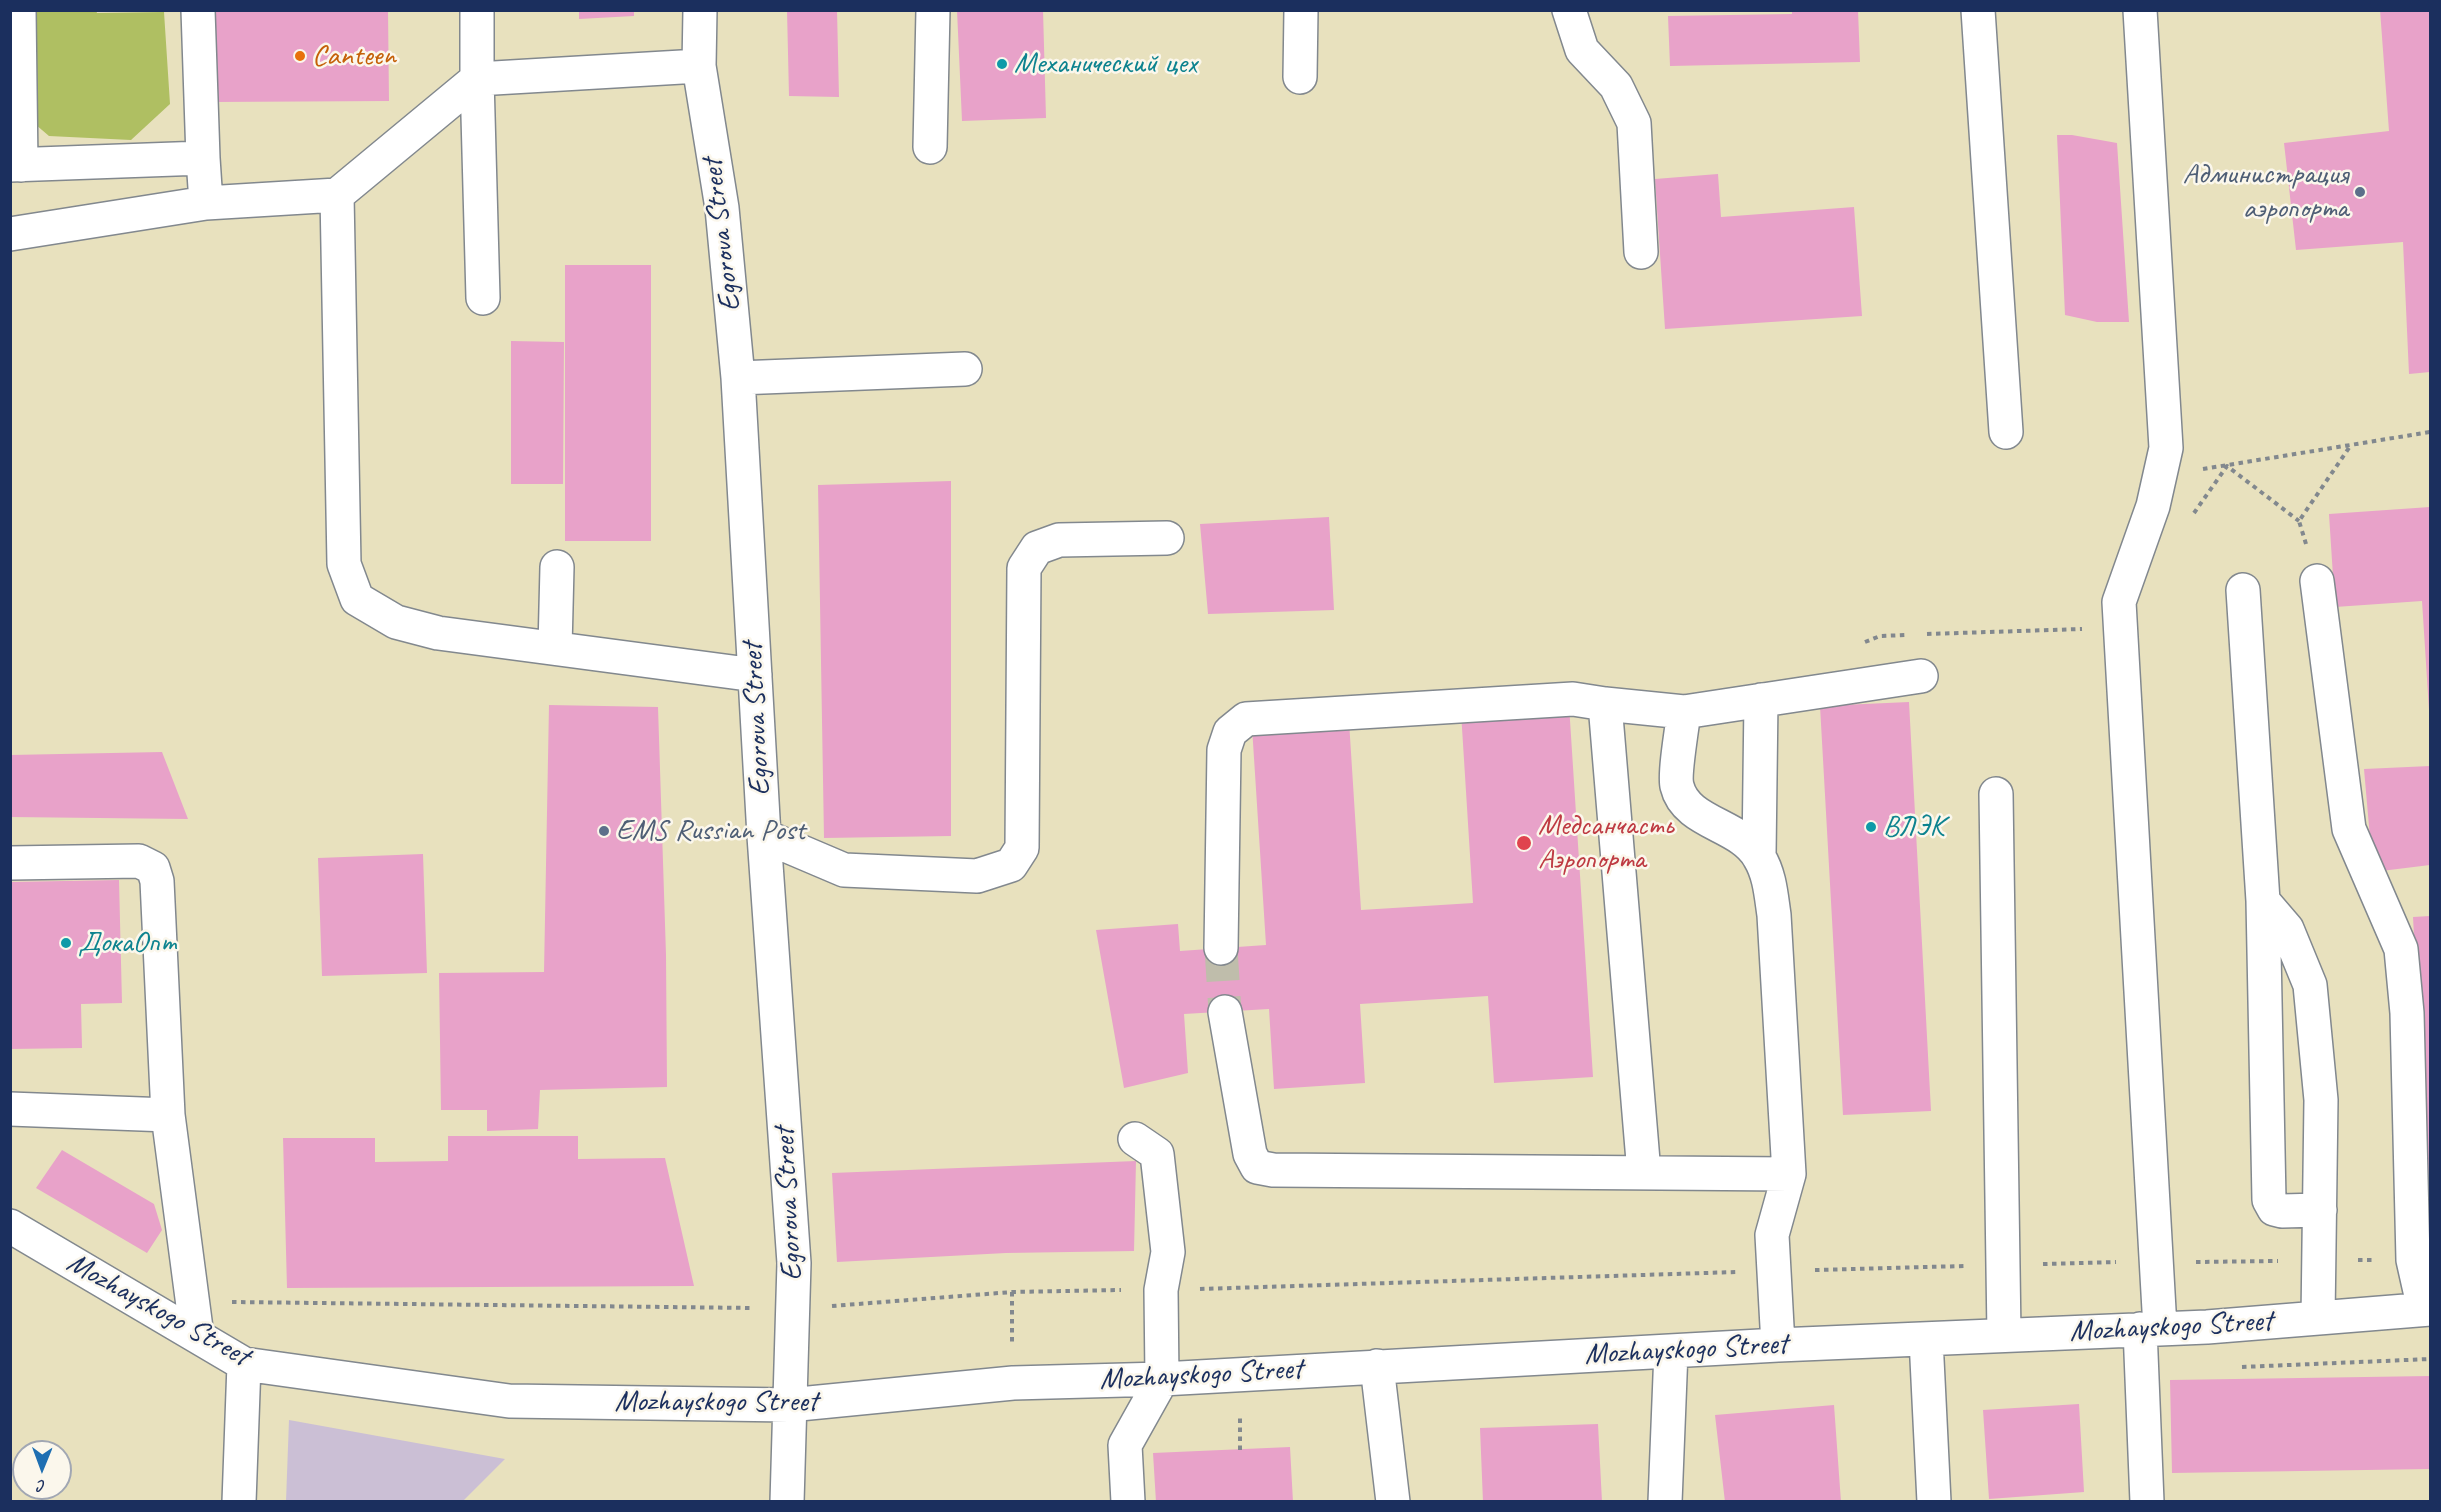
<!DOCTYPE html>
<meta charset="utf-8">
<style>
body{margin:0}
#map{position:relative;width:2441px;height:1512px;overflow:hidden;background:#e8e1be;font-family:Caveat,sans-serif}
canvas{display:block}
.frame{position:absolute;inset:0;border:12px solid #1b2f5e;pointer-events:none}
.north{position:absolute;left:12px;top:1440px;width:60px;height:60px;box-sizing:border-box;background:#fbf7ec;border:2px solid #a1a7b3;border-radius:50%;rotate:181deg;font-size:16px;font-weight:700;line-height:24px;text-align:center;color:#1b2f5e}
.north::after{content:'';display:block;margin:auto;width:21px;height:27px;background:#1f6fb2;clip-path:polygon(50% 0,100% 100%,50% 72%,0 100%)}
</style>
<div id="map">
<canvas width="2441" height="1512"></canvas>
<div class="frame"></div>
<div class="north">С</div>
</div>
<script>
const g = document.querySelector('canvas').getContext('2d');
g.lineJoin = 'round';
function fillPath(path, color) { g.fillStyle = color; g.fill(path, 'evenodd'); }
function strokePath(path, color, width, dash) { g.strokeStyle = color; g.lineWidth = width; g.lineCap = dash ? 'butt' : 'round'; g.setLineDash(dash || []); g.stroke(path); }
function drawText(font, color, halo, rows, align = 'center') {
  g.font = font + ' Caveat,sans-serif'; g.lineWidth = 5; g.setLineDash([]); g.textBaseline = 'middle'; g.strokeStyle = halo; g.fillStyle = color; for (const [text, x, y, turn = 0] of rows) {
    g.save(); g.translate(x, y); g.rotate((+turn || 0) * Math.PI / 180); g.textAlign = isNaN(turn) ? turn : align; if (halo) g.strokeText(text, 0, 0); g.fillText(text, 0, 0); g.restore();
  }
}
const industrial = new Path2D(`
 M289,1420L505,1459L463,1501H286Z`);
const green = new Path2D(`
 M96,10L97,13L164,12L170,104L131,140L49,136L28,118L29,11Z`);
const building = new Path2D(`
 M210,10H388L389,101L214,102Z
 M579,10H634V16L579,19Z
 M787,10H837L839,97L789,96Z
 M957,10H1043L1046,118L962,121Z
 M1792,10H1858L1860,62L1670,66L1668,16L1792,14Z
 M2380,10H2430V372L2409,374L2403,242L2296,250L2284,143L2389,131Z
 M2057,135H2072L2117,143L2129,322H2097L2065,315Z
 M1718,174L1721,217L1854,207L1862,316L1665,329L1655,179Z
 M565,265H651V541H565Z
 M511,341L564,342L563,484H511Z
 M951,481V836L824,838L818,485Z
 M2430,507V709L2429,710L2422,601L2335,607L2329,514Z
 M1329,517L1334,610L1208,614L1200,524Z
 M1909,702L1931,1111L1843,1115L1820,706Z
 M549,705L658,707L666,955L667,1087L540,1090L538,1129L487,1131V1110H441L439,973L544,972Z
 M1569,705L1593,1077L1494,1083L1488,996L1360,1004L1365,1083L1274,1089L1269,1009L1184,1014L1188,1073L1124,1088L1096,930L1178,924L1180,951L1266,945L1252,727L1349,721L1361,910L1473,903L1461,712Z
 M162,752L188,819L10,817V755Z
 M2430,766V865L2373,872L2364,769Z
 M423,854L427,973L322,976L318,858Z
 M119,880L122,1003L81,1004L82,1048L10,1049V882Z
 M2430,916V1181H2427L2413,917Z
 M448,1136H578V1159L665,1158L694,1286L287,1288L283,1138H375V1162L448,1161Z
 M62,1150L154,1204L162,1230L147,1253L36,1188Z
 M1136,1161L1134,1251L1006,1253L837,1262L832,1173Z
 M2430,1376V1469L2172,1473L2170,1380Z
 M2079,1404L2084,1492L1989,1499L1983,1410Z
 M1834,1405L1841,1502H1725L1715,1415Z
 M1598,1424L1602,1502H1483L1480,1428Z
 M1290,1447L1293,1502H1156L1153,1453Z`);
const minorTunnel = new Path2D(`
 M1221,948L1225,1012`);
const path = new Path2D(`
 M2203,469L2430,432
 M2194,513L2227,466L2299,521
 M2306,544L2299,521L2351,445
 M1927,634L2082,629
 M1865,642L1880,636L1905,635
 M2358,1260H2374
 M2196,1262L2278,1261
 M2043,1264L2116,1262
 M1815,1270L1964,1266
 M1200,1289L1736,1272
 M1012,1292V1343
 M232,1302L753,1308
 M832,1306L1012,1292L1121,1290
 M2242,1367L2430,1359
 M1240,1450V1414`);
const minor = new Path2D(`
 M19,10L21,165
 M198,10L203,158
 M477,10V79L699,66
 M700,10L699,66L722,208L738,378L764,836L794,1263L787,1502
 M1569,10L1582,50L1616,86L1634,123L1641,252
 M1978,10L2006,432
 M2140,10L2166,448L2153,506L2119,602L2160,1328
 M1300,77L1301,10
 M930,147L933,10
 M10,165L203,158L206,203
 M337,195L344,564L357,599L396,622L438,633L755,675
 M10,234L206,203L337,195L477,79L483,298
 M738,378L965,369
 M2317,581L2349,829L2401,949L2407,1013L2413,1260L2424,1309
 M2243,590L2263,901L2287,929L2310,985L2321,1100L2318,1318
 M555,648L557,567
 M1605,704L1644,1173
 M1684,712L1921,676
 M1996,794L2004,1335
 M764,836L844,870L977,876L1011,865L1022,848L1024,568L1037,548L1059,540L1167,538
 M1759,855L1761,700
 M10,863L139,861L153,868L157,881L168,1115L197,1336
 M2263,901L2269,1200L2274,1209L2282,1211L2320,1210
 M1221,948L1224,750L1230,732L1246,719L1573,699L1605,704L1684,712C1682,727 1674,775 1677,786C1686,824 1741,824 1759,857C1770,875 1771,895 1774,915L1789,1174L1772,1235L1778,1345
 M1225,1012L1250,1154L1257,1167L1273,1170L1789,1174
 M10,1109L168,1115
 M10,1226L244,1364L509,1401L789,1405L1013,1383L1162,1379L1778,1345L2207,1327L2430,1309
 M2140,1329L2147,1502
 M1926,1339L1934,1502
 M1377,1366L1393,1502
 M239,1502L244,1364
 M1128,1502L1125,1445L1162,1379L1161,1290L1168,1252L1157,1154L1135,1139
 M1665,1502L1671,1351`);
const markers = [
 [300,56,6,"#e8710a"],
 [1002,64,6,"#0f9aa8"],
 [2360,192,6,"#5c6f8a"],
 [1871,827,6,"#0f9aa8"],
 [604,831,6,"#5c6f8a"],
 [1524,843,8,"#e0444e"],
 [66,943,6,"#0f9aa8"]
];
const foodNames = [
 ["Canteen",312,56]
];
const cultureNames = [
 ["Механический цех",1014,64],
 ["ВЛЭК",1883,827],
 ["ДокаОпт",78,943]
];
const serviceNames = [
 ["Администрация",2348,175],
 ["аэропорта",2348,209],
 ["EMS Russian Рost",616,831,"left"]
];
const streetNames = [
 ["Egorova Street",722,235,-97],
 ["Egorova Street",757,719,-93],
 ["Egorova Street",789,1204,-93],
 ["Mozhayskogo Street",158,1310,29],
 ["Mozhayskogo Street",2171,1327,-3],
 ["Mozhayskogo Street",1686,1350,-3],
 ["Mozhayskogo Street",1201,1375,-3],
 ["Mozhayskogo Street",716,1402]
];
const healthNames = [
 ["Медсанчасть",1538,826],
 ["Аэропорта",1538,860]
];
fillPath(industrial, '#cbbfd5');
fillPath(green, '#afbf62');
fillPath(building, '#e8a2c9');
strokePath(minorTunnel, '#bfbdab', 33, [33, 16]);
strokePath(minor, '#82888e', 36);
strokePath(path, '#82888e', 4, [4.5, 4.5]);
strokePath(minor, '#fff', 33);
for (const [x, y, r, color] of markers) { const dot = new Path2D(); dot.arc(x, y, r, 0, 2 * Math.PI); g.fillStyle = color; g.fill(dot); strokePath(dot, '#fbf7ec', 2); }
drawText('30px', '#c56008', '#fbf7ec', foodNames, 'left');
drawText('30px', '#0d838f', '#fbf7ec', cultureNames, 'left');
drawText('30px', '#4e5e75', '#fbf7ec', serviceNames, 'right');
drawText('30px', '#1b2f5e', '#fbf7ec', streetNames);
drawText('30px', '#be3a42', '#fbf7ec', healthNames, 'left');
</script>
